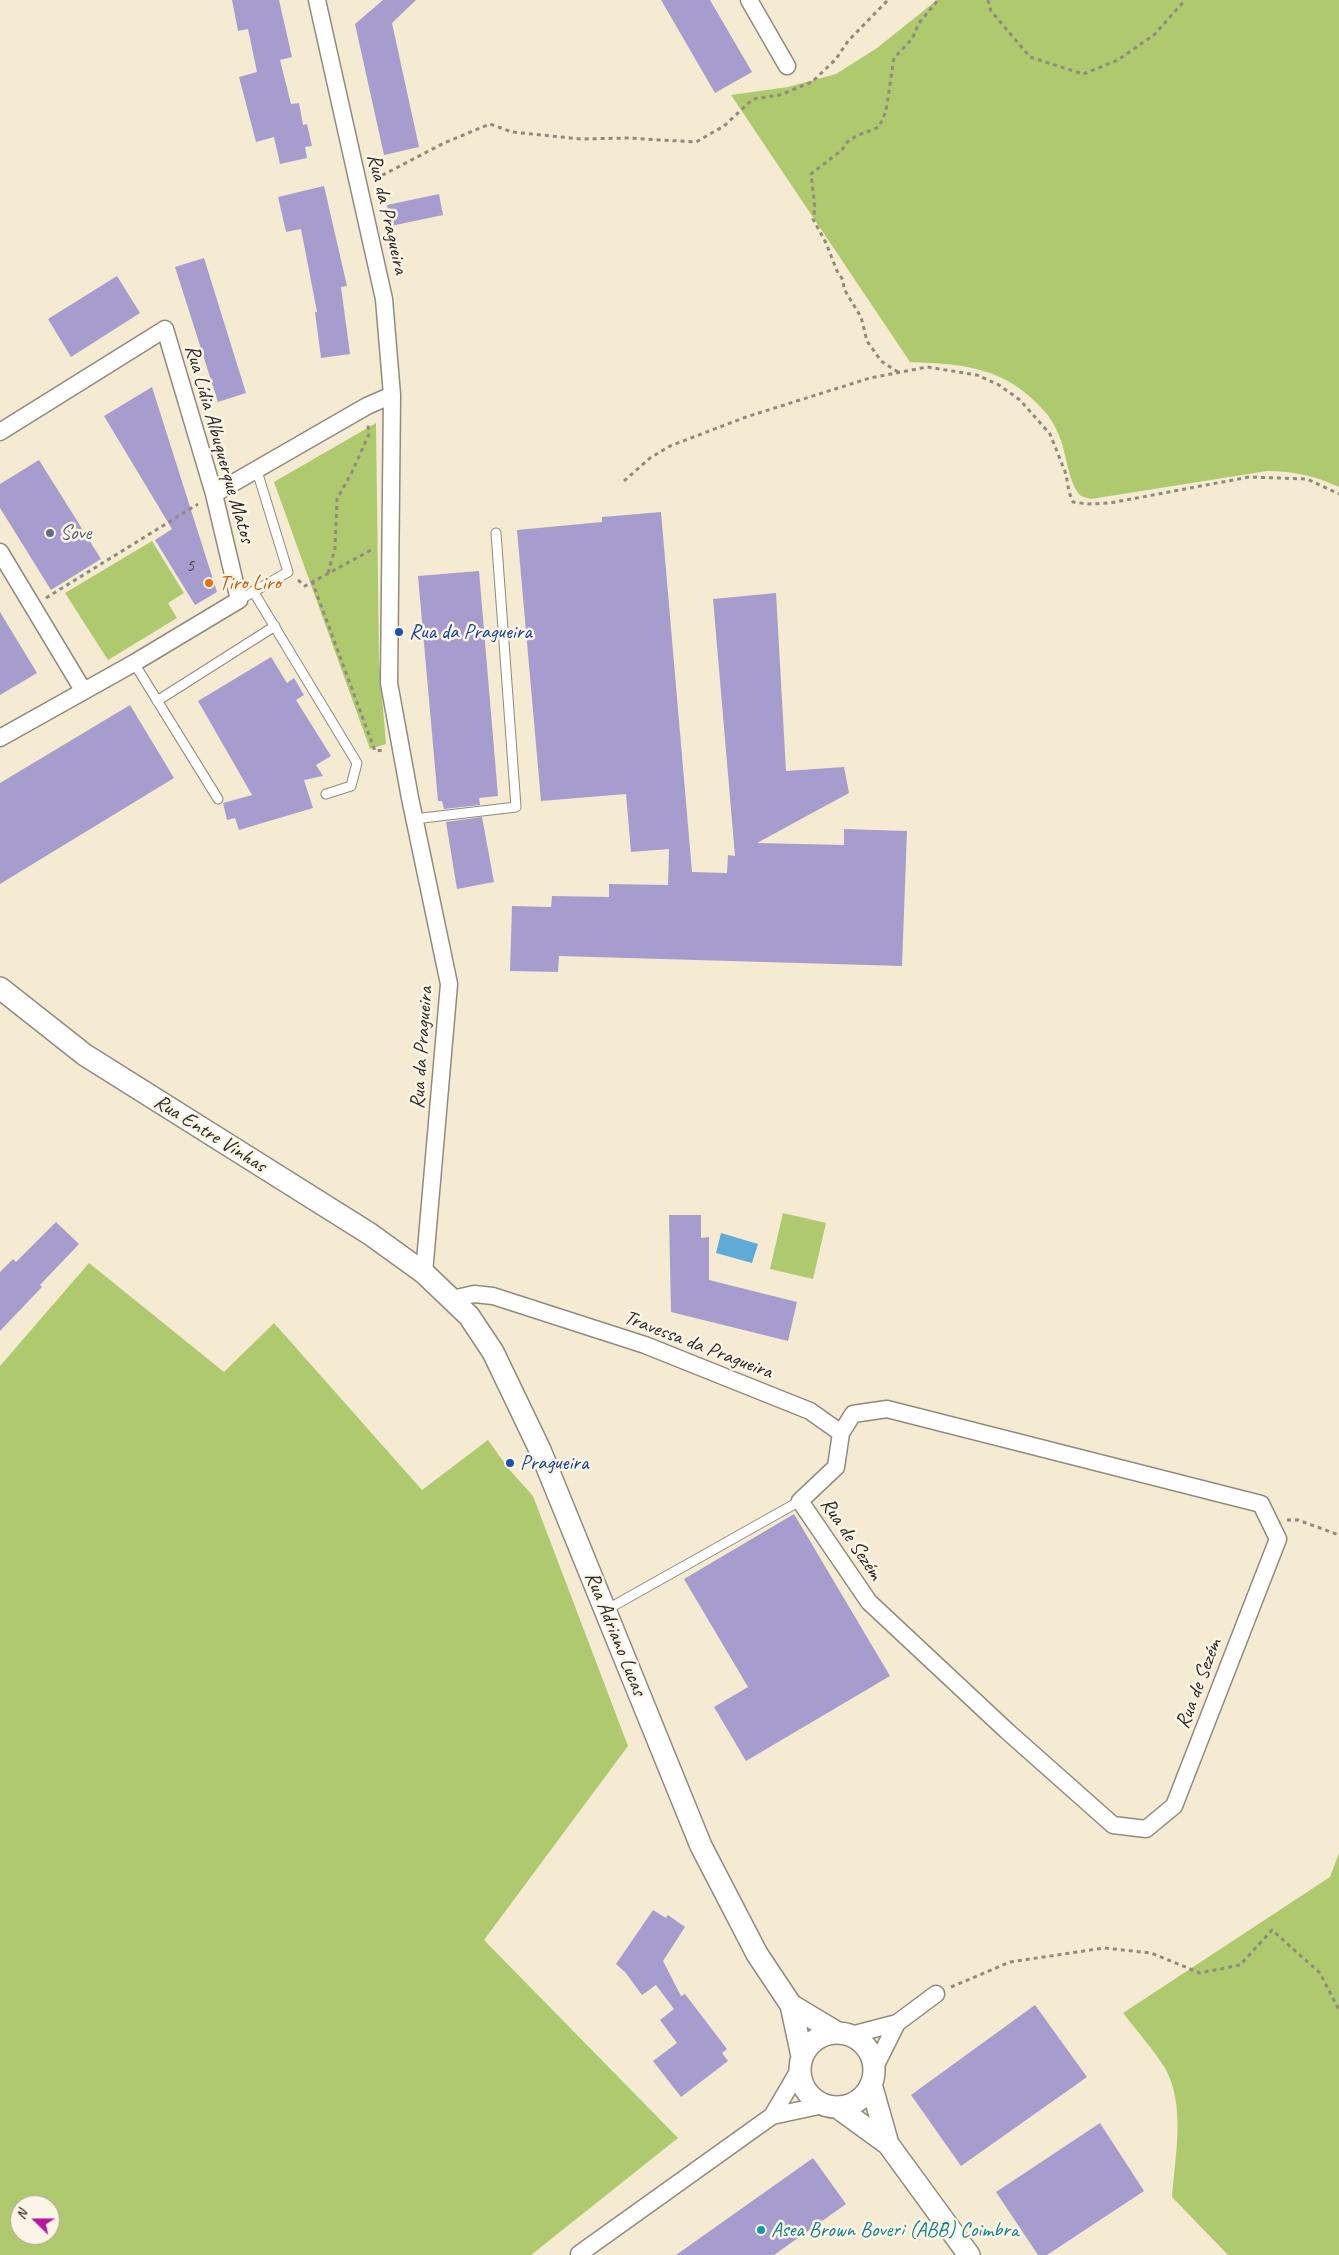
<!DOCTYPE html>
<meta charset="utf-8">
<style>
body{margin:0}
#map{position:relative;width:1339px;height:2255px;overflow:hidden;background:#f5ebd2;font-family:Caveat,sans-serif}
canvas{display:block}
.north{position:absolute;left:10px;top:2195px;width:50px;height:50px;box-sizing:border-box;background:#fcf5e5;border:1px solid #a8a49b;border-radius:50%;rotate:292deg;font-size:14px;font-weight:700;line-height:20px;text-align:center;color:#2b2b2b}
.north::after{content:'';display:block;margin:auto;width:18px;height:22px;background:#b5179e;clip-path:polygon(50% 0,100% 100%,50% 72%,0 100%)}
</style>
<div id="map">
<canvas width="1339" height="2255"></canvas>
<div class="north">N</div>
</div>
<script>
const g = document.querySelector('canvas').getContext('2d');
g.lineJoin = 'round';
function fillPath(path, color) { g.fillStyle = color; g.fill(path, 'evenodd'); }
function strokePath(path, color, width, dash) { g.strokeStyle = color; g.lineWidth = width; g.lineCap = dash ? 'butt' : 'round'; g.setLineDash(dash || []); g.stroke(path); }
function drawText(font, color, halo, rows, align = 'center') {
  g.font = font + ' Caveat,sans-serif'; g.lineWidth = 5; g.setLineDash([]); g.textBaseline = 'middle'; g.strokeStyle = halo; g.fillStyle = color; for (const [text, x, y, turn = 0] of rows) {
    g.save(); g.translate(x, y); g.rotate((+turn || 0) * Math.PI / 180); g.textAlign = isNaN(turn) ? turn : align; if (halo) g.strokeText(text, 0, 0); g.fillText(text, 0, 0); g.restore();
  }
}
const green = new Path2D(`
 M937,0H1339V487C1315,476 1294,471 1267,471L1091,499C1088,498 1083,497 1081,496C1069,486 1066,452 1060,438C1057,430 1051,418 1045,412C1006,367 965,364 910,362L731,95L788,87L836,74L877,48Z
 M376,423L379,660L386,744L370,749L274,482Z
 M152,541L184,593L168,603L177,618L108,660L65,593Z
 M783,1213L826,1223L813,1279L770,1269Z
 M89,1263L224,1372L274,1323L422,1490L488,1440L508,1468L533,1496L628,1746L484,1940L678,2138L531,2255H0V1366ZM20,2205H50V2235H20Z
 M1339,1853V2255H1228L1172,2197C1175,2156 1186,2106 1165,2068C1153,2049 1137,2031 1123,2013L1330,1877Z`);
const water = new Path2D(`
 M721,1233L758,1244L752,1263L716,1253Z`);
const building = new Path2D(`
 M232,0H279L292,57L280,60L291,104L299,103L303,125L307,124L312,146L305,147L307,158L280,164L274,137L256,142L239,77L257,72L248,29L238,31Z
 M383,0H416L392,23L419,147L384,155L355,24Z
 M661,0H710L752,72L715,93Z
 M324,186L347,286L341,287L350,354L321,358L315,312H317L301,229L286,232L278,197Z
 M439,194L443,215L391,226L387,205Z
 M204,258L246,393L218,402L175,267Z
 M117,276L140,313L71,357L48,319Z
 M152,387L217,592L195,605L155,540L172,529L104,416Z
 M39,460L101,559L51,590L0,508V484Z
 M661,512L692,872L727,873L728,855L735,856L713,599L776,593L786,771L844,767L849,793L757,843L844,845V829L907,831L902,966L559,956L558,972L510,971L512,906L551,907L552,896L609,897V884L668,885L669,849L631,852L626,794L541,801L517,530L602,522V517Z
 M479,571L498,796L479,798L480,805L444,809L442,801H438L418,576Z
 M0,612L37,673L0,695Z
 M271,657L287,683L294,678L304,695L296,700L331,756L316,765L323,776L304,780L313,808L239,830L235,818L227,820L223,803L252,795L198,701Z
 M130,705L174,778L0,884V783Z
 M482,817L494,882L457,889L446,822Z
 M669,1215H701V1238L709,1237V1280L797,1302L788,1341L671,1312Z
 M56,1222L79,1244L40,1285L42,1287L0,1331V1272L13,1259L16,1262Z
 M794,1514L890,1676L746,1761L714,1707L748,1687L684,1579Z
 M653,1910L666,1918L668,1915L685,1927L663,1961L681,1996L685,1994L727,2049L722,2053L728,2061L681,2097L653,2061L677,2043L660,2020L674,2009L656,1985L642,1995L625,1972L616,1964Z
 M1035,2005L1087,2077L961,2166L911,2095Z
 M1100,2123L1144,2191L1047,2255H1038L996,2192Z
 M813,2158L846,2204L774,2255H676Z`);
const path = new Path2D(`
 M988,0L991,11L1030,57L1083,74L1118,60L1155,34L1185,0
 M375,179L444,143L490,124L512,132L581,139L627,138L696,142L724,126L753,99L780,95L812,82L836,59L848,41L888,0
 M898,372L881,361L867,341L861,317L844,289L843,280L837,271L826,243L813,219L815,208L811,174L842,150L846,143L856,136L879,127L886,111L894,58L912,39L919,23L938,0
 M624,481L650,458L670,446L746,417L870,378L927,367L977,375L999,385L1020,400L1050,434L1066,474L1069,492L1073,502L1088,504L1110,503L1249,477L1307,479L1339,494
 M328,573L335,549L337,499L352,472L369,434L368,425
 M298,580L305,586L373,549
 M312,581L375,751L385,750
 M46,598L198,504
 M1287,1520H1298L1339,1535
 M951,1987L1010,1962L1104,1948L1151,1953L1200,1973L1240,1965L1272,1930L1320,1973L1339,2010`);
const service = new Path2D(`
 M253,591L357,763L351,786L326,794
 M239,600L288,572L257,471
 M134,663L218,799
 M157,701L275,626
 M414,819L516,807L496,533
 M606,1610L800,1501`);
const minor = new Path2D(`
 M317,0L384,299L392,395L389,683L410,798L449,984L424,1273
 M749,0L787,66
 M0,432L165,329L214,494L239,600L134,663L0,738
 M214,494L367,406L392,395
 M0,552L83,690
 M452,1299L474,1294L493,1296L645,1345L810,1411L841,1433L836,1467L800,1501L869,1602L1007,1731L1113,1825L1146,1829L1174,1806L1278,1539L1261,1504L887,1409L853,1414L841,1433
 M851,2035L897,2023L936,1994
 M874,2069L897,2023
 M772,2116L799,2070
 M579,2254L772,2116L823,2105`);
const tertiary = new Path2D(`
 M0,988L85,1055L370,1234L424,1273L469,1316L493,1352L540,1450L701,1846L757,1954L791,2005L802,2056
 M791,2005L836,2032
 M800 2070a37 37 0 1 1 74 0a37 37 0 1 1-74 0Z
 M871,2084L888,2144
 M837,2107L888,2144L969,2255`);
const markers = [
 [50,533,5,"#5c6f8a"],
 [209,583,5,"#e8710a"],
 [399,632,5,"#1a4fb4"],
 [510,1463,5,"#1a4fb4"],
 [761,2230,5,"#0f9aa8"]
];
const numberNames = [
 ["5",190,566]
];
const streetNames = [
 ["Rua da Pragueira",387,214,77],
 ["Rua Lídia Albuquerque Matos",219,444,74],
 ["Rua da Pragueira",422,1048,-86],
 ["Rua Entre Vinhas",210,1134,32],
 ["Travessa da Pragueira",698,1345,21],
 ["Rua de Sezém",851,1539,56],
 ["Rua Adriano Lucas",615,1634,68],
 ["Rua de Sezém",1199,1684,-69]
];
const serviceNames = [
 ["Sove",60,533]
];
const foodNames = [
 ["Tiro Liro",219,583]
];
const transitNames = [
 ["Rua da Pragueira",409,632],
 ["Pragueira",520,1463]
];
const cultureNames = [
 ["Asea Brown Boveri (ABB) Coimbra",771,2230]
];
fillPath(green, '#afc96f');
fillPath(water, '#5faad7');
fillPath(building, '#a69dce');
strokePath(service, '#908b7e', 11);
strokePath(minor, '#908b7e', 19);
strokePath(tertiary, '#908b7e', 24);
strokePath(path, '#908b7e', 3, [4, 4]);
strokePath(service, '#fff', 9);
strokePath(minor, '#fff', 16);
strokePath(tertiary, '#fff', 21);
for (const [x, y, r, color] of markers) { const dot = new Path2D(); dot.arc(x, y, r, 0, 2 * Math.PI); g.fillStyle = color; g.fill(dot); strokePath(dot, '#fcf5e5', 2); }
drawText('19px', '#4a4854', null, numberNames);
drawText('21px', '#2b2b2b', '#fcf5e5', streetNames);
drawText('21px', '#4e5e75', '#fcf5e5', serviceNames, 'left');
drawText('21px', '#c56008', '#fcf5e5', foodNames, 'left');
drawText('21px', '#164399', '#fcf5e5', transitNames, 'left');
drawText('21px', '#0d838f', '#fcf5e5', cultureNames, 'left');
</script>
